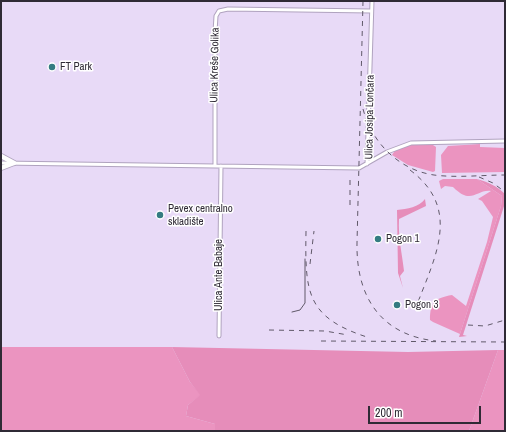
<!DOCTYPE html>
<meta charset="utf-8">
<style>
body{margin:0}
#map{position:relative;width:506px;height:432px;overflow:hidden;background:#e8daf7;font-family:"Archivo Narrow",sans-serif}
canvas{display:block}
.frame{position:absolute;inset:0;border:2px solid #2f2a35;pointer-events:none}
.scale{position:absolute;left:368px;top:406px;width:113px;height:18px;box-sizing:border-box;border:2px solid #2f2a35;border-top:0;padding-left:5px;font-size:12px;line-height:14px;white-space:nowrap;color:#2f2a35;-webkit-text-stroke:3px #fff;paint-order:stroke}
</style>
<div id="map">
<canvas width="506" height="432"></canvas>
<div class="frame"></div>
<div class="scale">200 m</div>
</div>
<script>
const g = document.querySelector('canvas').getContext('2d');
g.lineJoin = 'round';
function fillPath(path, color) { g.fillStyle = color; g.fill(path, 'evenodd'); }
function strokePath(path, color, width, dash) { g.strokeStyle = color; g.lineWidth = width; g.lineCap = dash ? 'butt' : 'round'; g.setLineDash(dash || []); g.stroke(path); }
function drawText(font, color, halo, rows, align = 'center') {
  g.font = font + ' "Archivo Narrow",sans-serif'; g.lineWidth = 3; g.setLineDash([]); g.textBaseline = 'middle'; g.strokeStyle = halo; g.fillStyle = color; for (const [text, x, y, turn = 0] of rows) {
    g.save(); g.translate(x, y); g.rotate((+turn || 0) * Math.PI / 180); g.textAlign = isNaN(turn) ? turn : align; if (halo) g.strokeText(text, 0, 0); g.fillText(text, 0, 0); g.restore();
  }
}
const green = new Path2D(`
 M480,144V147L505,148V172L442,173L441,155L448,146Z
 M409,145H433L436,147L435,171L433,172L408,165L392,155L396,149Z
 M443,179H477L502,196L501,206L460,334L433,322L430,320C430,302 435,298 452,295L466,306L487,242L493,217L482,201L478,199L491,191C476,189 472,206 453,187L445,186L441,189L439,181Z
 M1,347H172L190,382L201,395L188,405L186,416L215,424V431H1Z
 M498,350H505V431H469Z`);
const forest = new Path2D(`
 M477,179C488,182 497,186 505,194V203L463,335L467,336L459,337L501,206L502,196Z
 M425,199L426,206L399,219C398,237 402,253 404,271L400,276L403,288L398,273L397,210C407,209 419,207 425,199Z
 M172,347L408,352L498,350L469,431H215V424L186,416L188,405L200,395L190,382Z`);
const street = new Path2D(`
 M1,163L359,168L387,152L411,143L505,141
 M367,164L372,1
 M215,166V32L216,16L219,11L228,9L371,11
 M219,336L221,166`);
const secondary = new Path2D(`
 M1,156L14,163
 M1,168L14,163`);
const tram = new Path2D(`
 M292,312L300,310L305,303V259`);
const rail = new Path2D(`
 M363,1L357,243C356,296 380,335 436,341
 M363,109C372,143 399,170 434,175C457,178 482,175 505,175
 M410,170C461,208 436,255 418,302
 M479,177L493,183L505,192
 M350,205V180
 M306,231C305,293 306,318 370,338
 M310,264L314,231
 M468,325L485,326L505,320
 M269,330L325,331L348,335
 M321,341L505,342`);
const markers = [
 [52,67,4,"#347c82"],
 [160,215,4,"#347c82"],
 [378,239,4,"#347c82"],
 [397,305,4,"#347c82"]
];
const streetNames = [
 ["Ulica Kreše Golika",215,65,-89],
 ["Ulica Josipa Lončara",370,117,-89],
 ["Ulica Ante Babaje",219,275,-90]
];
const poiNames = [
 ["FT Park",60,67],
 ["Pevex centralno",168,209],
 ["skladište",168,222],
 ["Pogon 1",386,239],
 ["Pogon 3",405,305]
];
fillPath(green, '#eb94c0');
fillPath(forest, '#e68dba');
strokePath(street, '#b0a3bf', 5);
strokePath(secondary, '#b0a3bf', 6);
strokePath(street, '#fff', 3);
strokePath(secondary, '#fff', 4.5);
strokePath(tram, '#605969', 1);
strokePath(rail, '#605969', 1, [5, 5]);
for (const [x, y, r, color] of markers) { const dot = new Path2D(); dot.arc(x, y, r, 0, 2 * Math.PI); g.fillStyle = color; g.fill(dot); strokePath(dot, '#fff', 1.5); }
drawText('11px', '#2f2a35', '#fff', streetNames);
drawText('11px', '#2f2a35', '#fff', poiNames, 'left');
</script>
